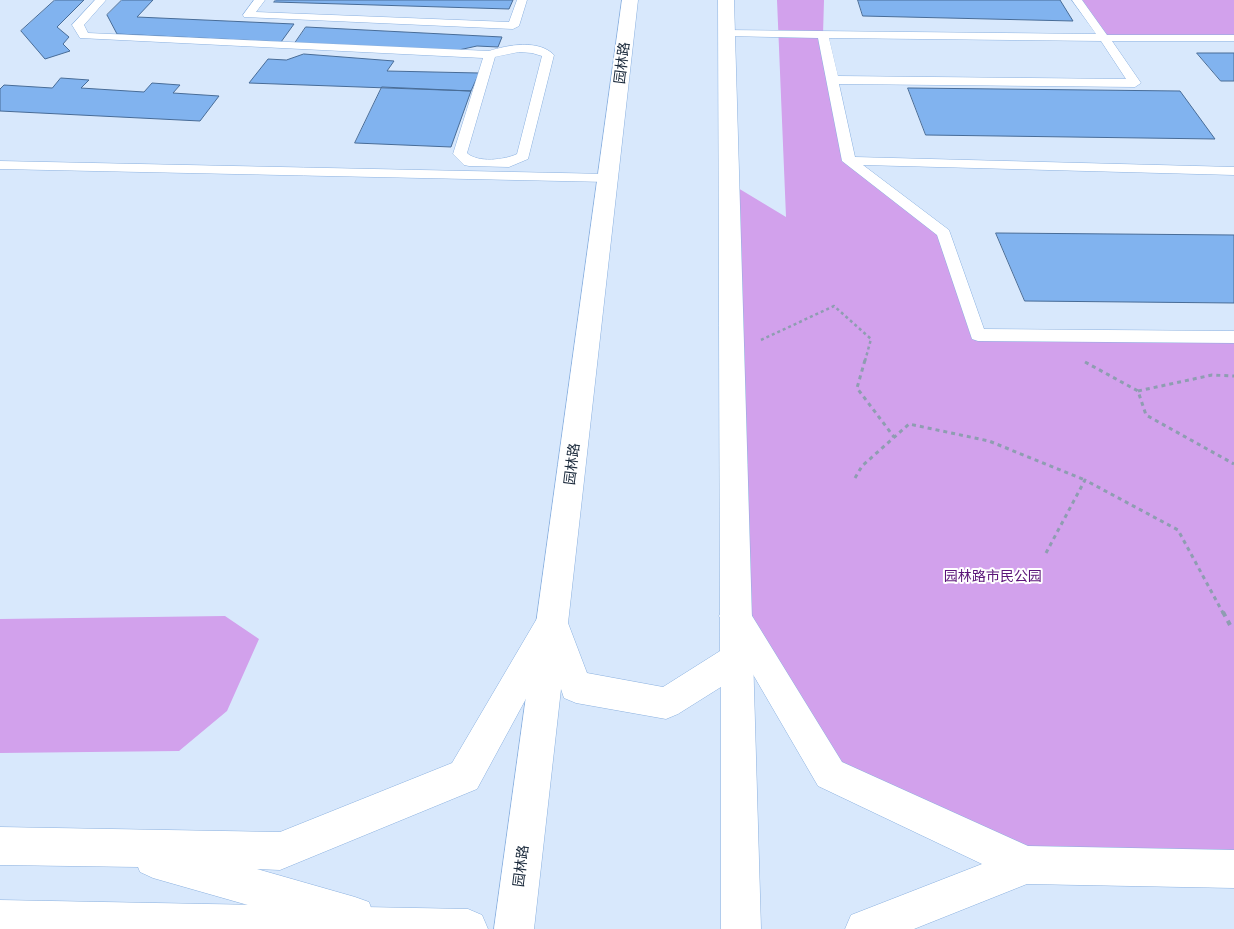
<!DOCTYPE html>
<meta charset="utf-8">
<style>
body{margin:0}
canvas{display:block;background:#d8e8fc}
</style>
<canvas width="1234" height="929"></canvas>
<script>
const g = document.querySelector('canvas').getContext('2d');
g.lineJoin = 'round';
function fillPath(path, color) { g.fillStyle = color; g.fill(path, 'evenodd'); }
function strokePath(path, color, width, dash) { g.strokeStyle = color; g.lineWidth = width; g.lineCap = dash ? 'butt' : 'round'; g.setLineDash(dash || []); g.stroke(path); }
function drawText(font, color, halo, rows, align = 'center') {
  g.font = font + ' Commissioner,"Noto Sans SC",sans-serif'; g.lineWidth = 4; g.setLineDash([]); g.textBaseline = 'middle'; g.strokeStyle = halo; g.fillStyle = color; for (const [text, x, y, turn = 0] of rows) {
    g.save(); g.translate(x, y); g.rotate((+turn || 0) * Math.PI / 180); g.textAlign = isNaN(turn) ? turn : align; if (halo) g.strokeText(text, 0, 0); g.fillText(text, 0, 0); g.restore();
  }
}
const green = new Path2D(`
 M777,0H824L823,35L849,161L937,227L978,335L1234,337V869L1027,865L830,774L735,616L728,182L786,217Z
 M1077,0H1234V38H1104Z
 M225,616L259,639L227,711L179,751L0,753V619Z`);
const building = new Path2D(`
 M55,0H84L57,27L69,37L63,44L70,51L45,59L21,31Z
 M122,0H153L137,17L294,24L281,42L117,34L107,15Z
 M276,0H513L509,9L274,2Z
 M858,0H1060L1073,21L863,16Z
 M306,27L502,37L498,47L477,46L454,51L295,43Z
 M1197,53H1234V81H1221Z
 M304,54L394,61L387,71L479,73L471,91L249,83L268,59L286,60Z
 M61,78L89,80L81,88L144,92L152,83L180,85L173,93L219,96L200,121L0,111V89L4,85L52,88Z
 M382,87L471,91L451,147L355,143Z
 M908,88L1180,91L1215,139L926,135Z
 M996,233L1234,235V303L1025,301Z`);
const pathFar2 = new Path2D(`
 M761,340L834,306L871,339L865,361`);
const pathFar1 = new Path2D(`
 M865,360L857,388L894,437
 M1085,362L1138,391L1146,415L1234,464
 M1138,391L1212,375L1234,376
 M855,478L862,466L909,424L989,441L1085,480
 M1046,553L1085,480L1178,530L1223,613`);
const path = new Path2D(`
 M1223,612L1230,625`);
const service = new Path2D(`
 M95,0H106L84,25L88,33L489,51C507,45 539,39 554,55L528,159L509,167L469,166L464,165L453,154L483,58L80,38L72,25ZM519,52L532,53L542,56L517,154C504,160 478,163 467,153L495,57Z
 M254,0H265L256,12L509,22L517,0H527L519,26L513,29L244,17L243,15Z
 M1072,0H1082L1107,35H1234V41H1112L1141,83L1135,87L839,84L855,157L1234,167V175L863,165L949,230L984,329L1234,331V343L978,341L972,339L937,235L842,161L818,38L726,36L720,33L726,30L1096,34ZM829,38L1101,41L1126,79L838,76Z
 M0,161L608,174L615,178L608,182L0,169Z`);
const tertiary = new Path2D(`
 M735,602L746,606L842,762L1028,846L1234,850V888L1027,884L914,929H845L851,915L982,864L818,786L719,616L724,606Z
 M550,611L561,615L566,625L477,789L280,870L257,869L355,897L369,902L374,916L369,929H332L153,878L140,872L138,867L0,865V827L280,832L452,763L539,615Z`);
const primary = new Path2D(`
 M622,0H638L568,623L587,673L663,687L720,651L718,0H734L761,929H721V687L678,714L666,719L576,703L564,698L561,689L534,929H494Z`);
const trunk = new Path2D(`
 M0,900L468,909L482,915L488,929H0Z`);
const streetNames = [
 ["园林路",622,63,-83],
 ["园林路",572,464,-83],
 ["园林路",521,866,-83]
];
const parkNames = [
 ["园林路市民公园",993,576]
];
fillPath(green, '#d2a1ec');
fillPath(building, '#81b3ef');
strokePath(building, '#486c97', 1);
strokePath(service, '#8ab0df', 1);
strokePath(tertiary, '#8ab0df', 1);
strokePath(primary, '#8ab0df', 1);
strokePath(trunk, '#8ab0df', 1);
strokePath(pathFar2, '#8e9db1', 2.5, [3, 3]);
strokePath(pathFar1, '#8e9db1', 3, [4, 4]);
strokePath(path, '#8e9db1', 4, [5, 5]);
fillPath(service, '#fff');
fillPath(tertiary, '#fff');
fillPath(primary, '#fff');
fillPath(trunk, '#fff');
drawText('14px', '#19283a', '#fff', streetNames);
drawText('14px', '#5b1578', '#fff', parkNames);
</script>
